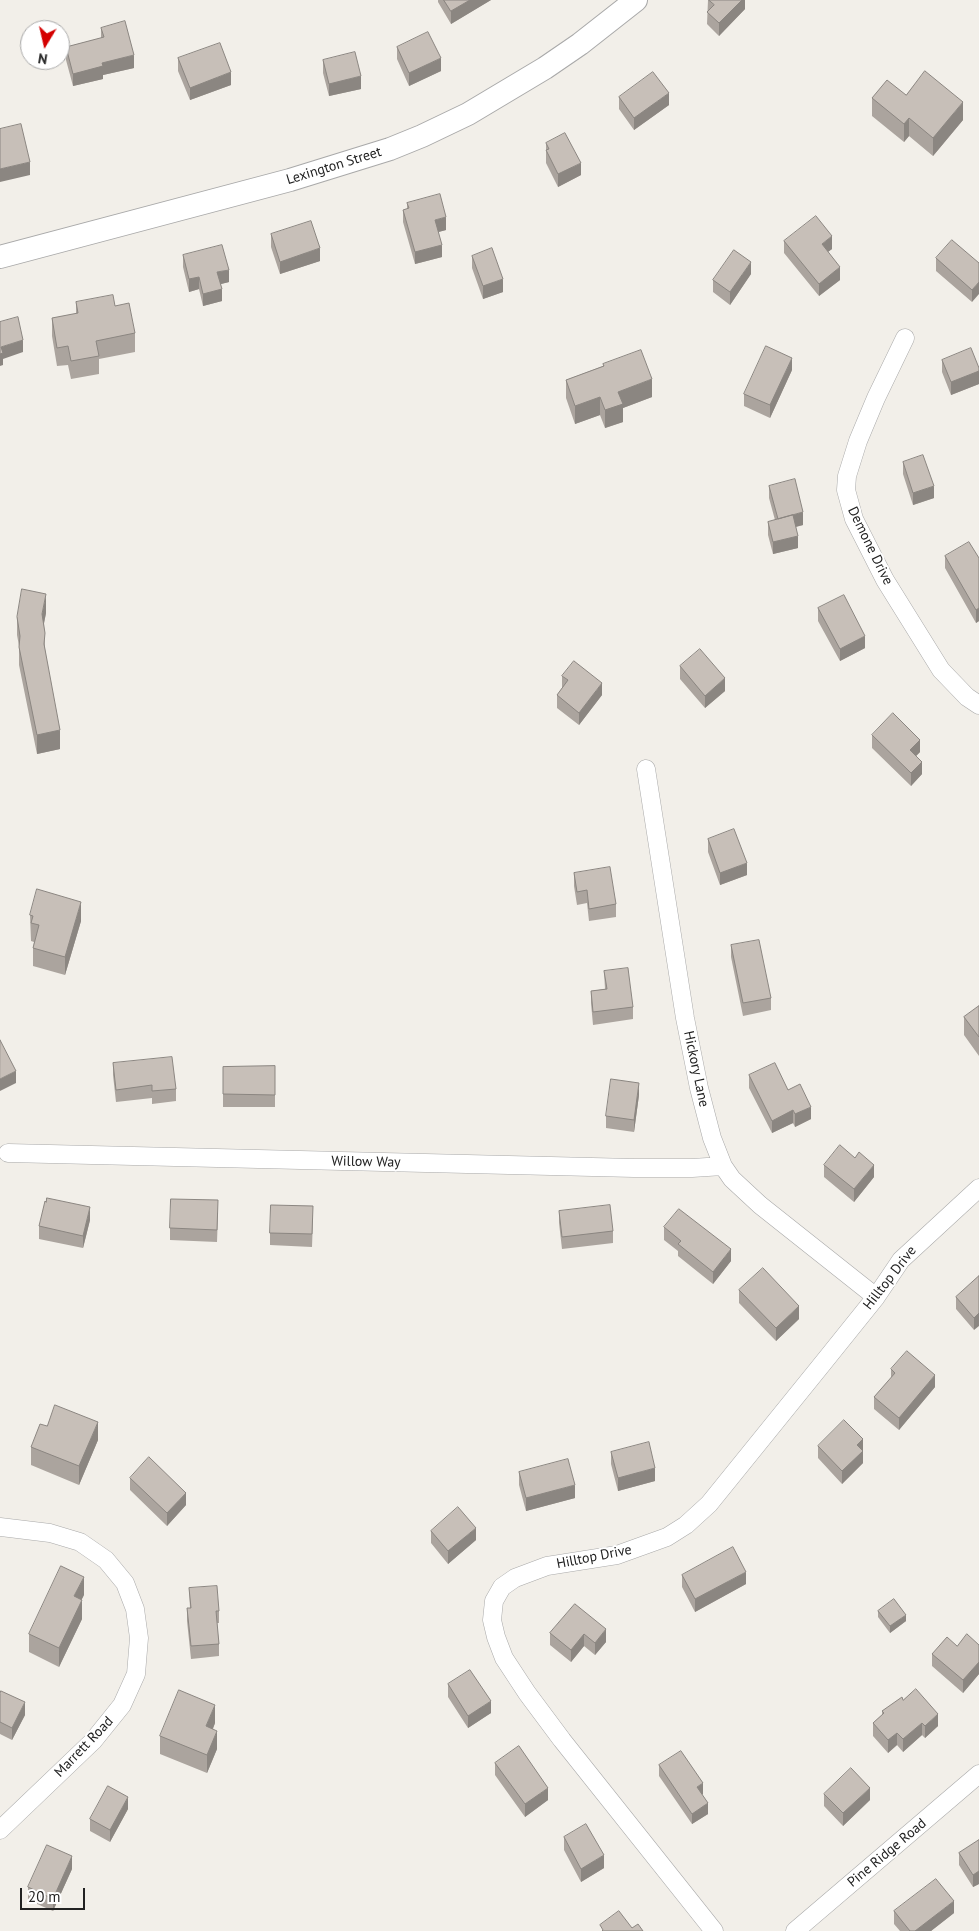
<!DOCTYPE html>
<style>
body{margin:0}
#map{position:relative;width:979px;height:1931px;overflow:hidden;background:#f2efe9;font-family:"PT Sans",sans-serif}
canvas{display:block}
.north{position:absolute;left:20px;top:20px;width:50px;height:50px;box-sizing:border-box;background:#fff;border:1px solid #a7a7a7;border-radius:50%;rotate:189deg;font-size:14px;font-weight:700;line-height:20px;text-align:center;color:#222}
.north::after{content:'';display:block;margin:auto;width:18px;height:22px;background:#d40000;clip-path:polygon(50% 0,100% 100%,50% 72%,0 100%)}
.scale{position:absolute;left:20px;top:1888px;width:65px;height:22px;box-sizing:border-box;border:2px solid #222;border-top:0;padding-left:6px;font-size:15px;line-height:18px;white-space:nowrap;color:#222;-webkit-text-stroke:4px #fff;paint-order:stroke}
</style>
<div id="map">
<canvas width="979" height="1931"></canvas>
<div class="north">N</div>
<div class="scale">20 m</div>
</div>
<script>
const g = document.querySelector('canvas').getContext('2d');
g.lineJoin = 'round';
function strokePath(path, color, width, dash) { g.strokeStyle = color; g.lineWidth = width; g.lineCap = dash ? 'butt' : 'round'; g.setLineDash(dash || []); g.stroke(path); }
function fillPath(path, color) { g.fillStyle = color; g.fill(path, 'evenodd'); }
function drawText(font, color, halo, rows, align = 'center') {
  g.font = font + ' "PT Sans",sans-serif'; g.lineWidth = 4; g.setLineDash([]); g.textBaseline = 'middle'; g.strokeStyle = halo; g.fillStyle = color; for (const [text, x, y, turn = 0] of rows) {
    g.save(); g.translate(x, y); g.rotate((+turn || 0) * Math.PI / 180); g.textAlign = isNaN(turn) ? turn : align; if (halo) g.strokeText(text, 0, 0); g.fillText(text, 0, 0); g.restore();
  }
}
const minor = new Path2D(`
 M905,338L876,398L858,441L847,476L846,490L854,519L885,580L941,670L967,697L979,705
 M646,769L685,1018L699,1088L712,1138L723,1166L732,1179L760,1205L876,1297
 M8,1153L634,1168H692L723,1166
 M0,1527L50,1533L80,1542L106,1560L125,1583L135,1609L139,1638L136,1674L122,1705L93,1741L0,1830
 M714,1931L562,1740L527,1693L504,1658L496,1637L492,1620L494,1601L502,1587L515,1578L547,1566L617,1555L667,1537L686,1525L709,1504L823,1363L876,1297L901,1260L979,1188
 M795,1931L979,1774`);
const tertiary = new Path2D(`
 M0,257L290,180L390,149L422,136L468,114L545,68L580,44L636,0`);
const wall = new Path2D(`
 M438,0H491L451,24L438,2Z
 M708,0H745V9L719,36L707,24Z
 M101,28L134,68L103,75V79L73,86L66,60V47L101,38Z
 M397,47L441,71L409,86L397,59Z
 M178,58L231,85L190,100L178,71Z
 M323,60L361,89L329,96L323,73Z
 M906,95L963,120L933,156L909,136L904,142L872,116V98Z
 M619,97L669,105L634,130L619,109Z
 M546,143L581,175L558,187L546,163Z
 M407,203L446,230L438,232L442,257L415,264L403,222V210L407,209Z
 M271,234L320,261L280,274L271,247Z
 M784,241L832,249L828,252L840,280L819,296L784,253Z
 M183,255L229,282L221,284L222,301L203,306L199,289L189,292L183,267Z
 M472,256L503,292L483,299L472,268Z
 M936,258L979,263L972,302L936,271Z
 M751,274L730,305L713,292V280Z
 M76,302L115,306L135,333V352L99,359V374L71,379L68,365L57,366L52,336V318L76,314Z
 M942,360L979,368V384L951,395L942,372Z
 M603,364L652,397L623,408V422L605,428L600,415L575,424L566,398V380L603,366Z
 M792,370L770,418L744,406V394Z
 M903,462L934,498L913,505L903,474Z
 M769,486L803,525L796,527L798,548L773,554L768,535V522L775,520L769,498Z
 M945,556L979,558V621L976,623L945,568Z
 M818,608L865,648L840,661L818,621Z
 M46,613L44,624L45,649L60,749L37,754L19,665V646L17,635V617Z
 M680,666L725,691L705,708L680,679Z
 M562,676L602,695L579,725L557,708V695L562,688Z
 M872,735L920,752L916,756L922,774L911,786L872,748Z
 M708,839L747,875L720,885L708,852Z
 M574,873L616,904V917L589,921L587,903L577,905L574,886Z
 M30,915L81,921L65,975L33,966V948L34,942L31,941Z
 M731,945L771,998V1010L743,1016L731,957Z
 M604,971L633,1007V1019L593,1025L591,1003V991L605,989Z
 M979,1006V1056L964,1035V1017Z
 M113,1063L176,1089V1101L152,1104V1098L116,1102L113,1075Z
 M275,1066V1107H223V1067Z
 M749,1075L788,1090L811,1119L795,1127L793,1123L772,1133L749,1088Z
 M639,1095L634,1132L606,1128V1116Z
 M824,1165L874,1177L854,1202L824,1177Z
 M559,1211L613,1231V1243L562,1249L559,1223Z
 M218,1213L217,1242L170,1240V1228Z
 M313,1219L312,1247L270,1245V1233Z
 M90,1220L83,1248L39,1239V1226Z
 M664,1227L731,1261L713,1284L678,1256V1251L664,1240Z
 M979,1276L974,1330L956,1309V1297Z
 M739,1290L799,1319L776,1341L739,1303Z
 M891,1369L935,1387L899,1430L874,1409V1397L891,1378Z
 M863,1439V1463L842,1484L818,1458V1446Z
 M98,1440L79,1485L31,1465V1447Z
 M611,1452L655,1481L618,1491L611,1464Z
 M519,1472L575,1498L526,1511L519,1485Z
 M130,1478L186,1505L167,1526L130,1490Z
 M431,1531L476,1540L448,1564L431,1543Z
 M682,1575L746,1584L695,1612L682,1587Z
 M189,1588L219,1611V1623H217L219,1644V1656L191,1659L187,1621V1608H190Z
 M84,1595L81,1600L82,1619L59,1667L29,1652V1634Z
 M575,1604L606,1642L595,1655L584,1646L571,1662L550,1645V1633Z
 M878,1611L906,1621L890,1633L878,1617Z
 M979,1645V1674L963,1693L932,1666V1654L957,1646Z
 M448,1684L491,1713L468,1728L448,1697Z
 M0,1694L25,1715L12,1740L0,1734Z
 M903,1700L938,1726L925,1738L922,1735L903,1752L897,1745L888,1753L873,1736V1723L882,1715V1711Z
 M215,1723L213,1729L217,1749L207,1773L160,1754V1736Z
 M495,1763L548,1800L525,1817L495,1775Z
 M659,1765L703,1794L702,1795L708,1814L692,1824L659,1776Z
 M824,1794L870,1800L843,1826L824,1806Z
 M128,1809L110,1842L90,1831V1819Z
 M564,1837L604,1868L581,1882L564,1850Z
 M979,1840V1884L973,1887L959,1865V1853Z
 M72,1869L53,1911L28,1900V1887Z
 M894,1911L954,1913L931,1931H900L894,1924Z`);
const shadedWall = new Path2D(`
 M470,0H491L451,24V11Z
 M742,0H745V9L719,36V23Z
 M134,55V68L103,75V79L73,86V74L102,63Z
 M441,58V71L409,86V73Z
 M231,72V85L190,100V88Z
 M361,76V89L329,96V84Z
 M669,93V105L634,130V118Z
 M963,102V120L933,156V138Z
 M909,118V136L904,142V124Z
 M30,162V175L0,182V169Z
 M581,163V175L558,187V174Z
 M446,217V230L435,233V220Z
 M832,236V249L822,256V244Z
 M442,245V257L415,264V252Z
 M320,248V261L280,274V262Z
 M751,262V274L730,305V292Z
 M840,267V280L819,296V284Z
 M229,270V282L217,285V272Z
 M199,277V289L189,292V279Z
 M503,279V292L483,299V286Z
 M979,282V294L972,302V290Z
 M222,289V301L203,306V294Z
 M23,340V352L3,359V365L0,366V354L1,347Z
 M792,358V370L770,418V405Z
 M979,371V384L951,395V382Z
 M652,379V397L623,408V422L605,428V410L618,392Z
 M600,397V415L575,424V406Z
 M934,486V498L913,505V493Z
 M803,512V525L778,531V519Z
 M798,536V548L773,554V542Z
 M46,594V613L42,632V614Z
 M979,608V621L976,623V610Z
 M865,636V648L840,661V649Z
 M725,678V691L705,708V696Z
 M602,683V695L579,725V713Z
 M60,730V749L37,754V735Z
 M920,740V752L910,762V750Z
 M922,762V774L911,786V773Z
 M747,863V875L720,885V873Z
 M81,902V921L65,975V957Z
 M16,1071V1083L0,1091V1079Z
 M639,1083V1095L634,1132V1120Z
 M811,1107V1119L795,1127V1114Z
 M793,1110V1123L772,1133V1121Z
 M874,1165V1177L854,1202V1189Z
 M90,1207V1220L83,1248V1236Z
 M731,1249V1261L713,1284V1272Z
 M799,1306V1319L776,1341V1328Z
 M979,1313V1326L974,1330V1318Z
 M935,1375V1387L899,1430V1418Z
 M98,1422V1440L79,1485V1466Z
 M863,1439V1463L842,1484V1471L857,1445Z
 M655,1468V1481L618,1491V1478Z
 M575,1485V1498L526,1511V1498Z
 M186,1493V1505L167,1526V1513Z
 M476,1528V1540L448,1564V1551Z
 M746,1572V1584L695,1612V1599Z
 M84,1577V1595L74,1615V1596Z
 M82,1600V1619L59,1667V1648Z
 M906,1615V1621L890,1633V1626Z
 M606,1629V1642L595,1655V1643Z
 M584,1634V1646L571,1662V1650Z
 M979,1662V1674L963,1693V1680Z
 M491,1701V1713L468,1728V1716Z
 M25,1702V1715L12,1740V1728Z
 M215,1705V1723L206,1745V1726Z
 M938,1714V1726L925,1738V1726Z
 M922,1723V1735L903,1752V1739Z
 M217,1731V1749L207,1773V1755Z
 M897,1733V1745L888,1753V1740Z
 M703,1783V1794L697,1798V1787Z
 M548,1788V1800L525,1817V1804Z
 M870,1788V1800L843,1826V1813Z
 M128,1797V1809L110,1842V1830Z
 M708,1803V1814L692,1824V1814Z
 M604,1855V1868L581,1882V1869Z
 M72,1856V1869L53,1911V1899Z
 M979,1871V1884L973,1887V1875Z
 M954,1901V1913L931,1931H915Z`);
const building = new Path2D(`
 M444,0H470L451,11Z
 M709,0H742L719,23L707,12L714,5Z
 M125,21L134,55L102,63L103,66L73,74L66,47L104,37L101,28Z
 M428,32L441,58L409,73L397,47Z
 M220,43L231,72L190,88L178,58Z
 M355,52L361,76L329,84L323,60Z
 M925,71L963,102L933,138L909,118L904,124L872,98L887,80L906,95Z
 M653,72L669,93L634,118L619,97Z
 M21,124L30,162L0,169V129Z
 M565,133L581,163L558,174L546,150L549,149L546,143Z
 M440,194L446,217L435,220L442,245L415,252L403,210L409,208L407,203Z
 M816,216L832,236L822,244L840,267L819,284L784,241Z
 M311,221L320,248L280,262L271,234Z
 M952,240L979,263V282L972,290L936,258Z
 M222,245L229,270L217,272L222,289L203,294L199,277L189,279L183,255Z
 M492,248L503,279L483,286L472,256Z
 M734,250L751,262L730,292L713,280Z
 M113,295L115,306L129,303L135,333L96,341L99,356L71,361L68,346L57,348L52,318L78,313L76,302Z
 M18,317L23,340L1,347L3,353L0,354V322Z
 M766,346L792,358L770,405L744,394Z
 M971,348L979,368V371L951,382L942,360Z
 M641,350L652,379L618,392L623,404L605,410L600,397L575,406L566,380L604,366L603,364Z
 M923,455L934,486L913,493L903,462Z
 M795,479L803,512L778,519L769,486Z
 M793,515L798,536L773,542L768,522Z
 M969,542L979,558V608L976,610L945,556Z
 M22,589L46,594L42,614L45,633L44,644L60,730L37,735L19,647L20,636L17,617Z
 M844,595L865,636L840,649L818,608Z
 M700,649L725,678L705,696L680,666Z
 M574,661L602,683L579,713L557,695L568,680L562,676Z
 M893,713L920,740L910,750L922,762L911,773L872,735Z
 M734,829L747,863L720,873L708,839Z
 M610,867L616,904L589,909L587,890L577,892L574,873Z
 M37,889L81,902L65,957L33,948L39,925L31,923L33,916L30,915Z
 M759,940L771,998L743,1003L731,945Z
 M628,968L633,1007L593,1012L591,991L607,989L604,971Z
 M979,1006V1037L964,1017Z
 M0,1040L16,1071L0,1079Z
 M172,1057L176,1089L152,1091V1085L116,1090L113,1063Z
 M775,1063L788,1090L800,1084L811,1107L795,1114L793,1110L772,1121L749,1075Z
 M275,1066V1095L223,1094V1067Z
 M611,1079L639,1083L634,1120L606,1116Z
 M840,1145L855,1158L859,1152L874,1165L854,1189L824,1165Z
 M47,1198L90,1207L83,1236L39,1226L45,1201L46,1202Z
 M171,1199L218,1200L217,1230L170,1228Z
 M271,1205L313,1206L312,1234L270,1233Z
 M610,1205L613,1231L562,1237L559,1211Z
 M679,1209L731,1249L713,1272L678,1244L681,1241L664,1227Z
 M763,1268L799,1306L776,1328L739,1290Z
 M979,1276V1313L974,1318L956,1297Z
 M907,1351L935,1375L899,1418L874,1397L895,1373L891,1369Z
 M55,1405L98,1422L79,1466L31,1447L40,1424L47,1426Z
 M844,1420L863,1439L857,1445L863,1451L842,1471L818,1446Z
 M649,1442L655,1468L618,1478L611,1452Z
 M149,1457L186,1493L167,1513L130,1478Z
 M568,1459L575,1485L526,1498L519,1472Z
 M458,1507L476,1528L448,1551L431,1531Z
 M733,1547L746,1572L695,1599L682,1575Z
 M61,1566L84,1577L74,1596L82,1600L59,1648L29,1634Z
 M217,1586L219,1611H216L219,1644L191,1646L187,1608H191L189,1588Z
 M894,1599L906,1615L890,1626L878,1611Z
 M575,1604L606,1629L595,1643L584,1634L571,1650L550,1633Z
 M967,1634L979,1645V1662L963,1680L932,1654L947,1637L957,1646Z
 M470,1670L491,1701L468,1716L448,1684Z
 M916,1689L938,1714L925,1726L922,1723L903,1739L897,1733L888,1740L873,1723L884,1713L882,1711L902,1697L903,1700Z
 M179,1690L215,1705L206,1726L217,1731L207,1755L160,1736Z
 M1,1691L25,1702L12,1728L0,1722V1694Z
 M519,1746L548,1788L525,1804L495,1763Z
 M681,1751L703,1783L697,1787L708,1803L692,1814L659,1765Z
 M851,1768L870,1788L843,1813L824,1794Z
 M108,1786L128,1797L110,1830L90,1819Z
 M586,1824L604,1855L581,1869L564,1837Z
 M979,1840V1871L973,1875L959,1853Z
 M47,1845L72,1856L53,1899L28,1887Z
 M936,1879L954,1901L915,1931H910L894,1911Z
 M619,1911L632,1928L638,1924L643,1931H602L603,1930L600,1925Z`);
const streetNames = [
 ["Lexington Street",334,166,-17],
 ["Demone Drive",870,546,64],
 ["Hickory Lane",696,1069,78],
 ["Willow Way",366,1162,1],
 ["Hilltop Drive",890,1278,-52],
 ["Hilltop Drive",594,1557,-11],
 ["Marrett Road",84,1747,-46],
 ["Pine Ridge Road",887,1853,-40]
];
strokePath(minor, '#a9a9a9', 19);
strokePath(tertiary, '#a9a9a9', 24);
strokePath(minor, '#fff', 18);
strokePath(tertiary, '#fff', 22);
fillPath(wall, '#aba49e');
fillPath(shadedWall, '#8b8681');
fillPath(building, '#c7bfb8');
strokePath(building, '#8b8681', 1);
drawText('14px', '#222', '#fff', streetNames);
</script>
